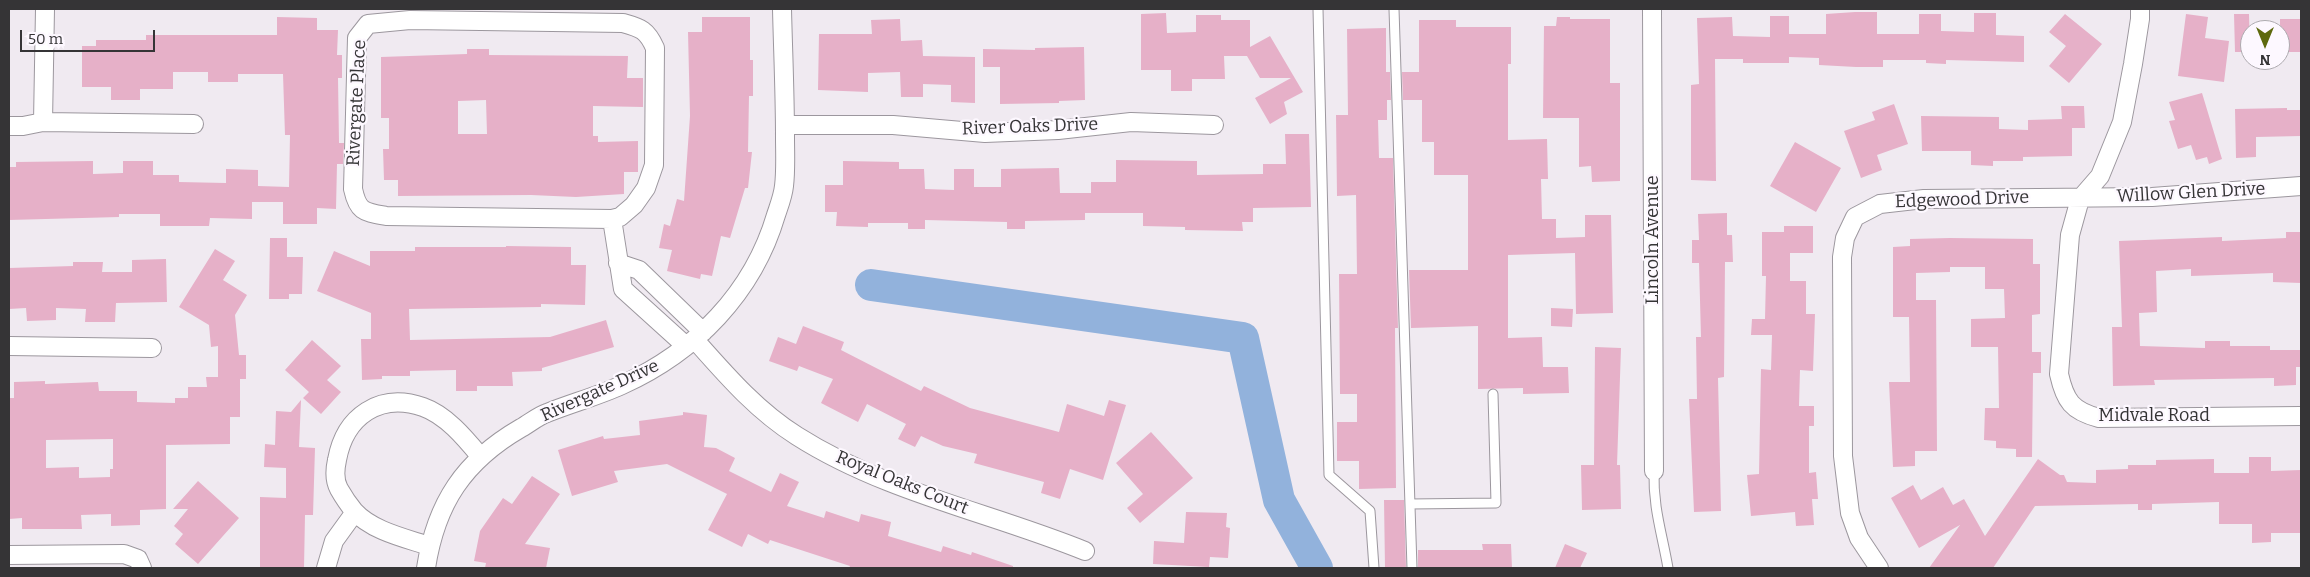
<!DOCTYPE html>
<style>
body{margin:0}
#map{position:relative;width:2310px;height:577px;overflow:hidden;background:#f0eaf1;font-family:Bitter,serif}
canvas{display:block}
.frame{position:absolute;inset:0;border:10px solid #353436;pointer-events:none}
.north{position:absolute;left:2240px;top:20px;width:50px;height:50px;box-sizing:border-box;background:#fdf8ff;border:1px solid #adaaaf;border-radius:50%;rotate:180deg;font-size:14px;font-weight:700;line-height:20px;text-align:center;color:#353436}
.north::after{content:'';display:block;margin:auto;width:18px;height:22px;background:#5e690e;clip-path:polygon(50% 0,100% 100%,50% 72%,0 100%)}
.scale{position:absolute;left:20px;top:30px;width:135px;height:22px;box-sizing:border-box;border:2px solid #353436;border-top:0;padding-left:6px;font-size:15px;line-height:18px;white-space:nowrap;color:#353436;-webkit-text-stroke:4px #fdf8ff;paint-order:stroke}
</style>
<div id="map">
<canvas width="2310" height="577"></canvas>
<div class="frame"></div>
<div class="north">N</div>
<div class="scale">50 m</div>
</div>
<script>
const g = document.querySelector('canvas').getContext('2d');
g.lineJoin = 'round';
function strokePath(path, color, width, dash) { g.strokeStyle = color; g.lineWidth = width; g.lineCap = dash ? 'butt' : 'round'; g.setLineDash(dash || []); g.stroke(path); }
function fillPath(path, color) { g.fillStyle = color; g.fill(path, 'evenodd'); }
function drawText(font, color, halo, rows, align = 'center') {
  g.font = font + ' Bitter,serif'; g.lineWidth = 4.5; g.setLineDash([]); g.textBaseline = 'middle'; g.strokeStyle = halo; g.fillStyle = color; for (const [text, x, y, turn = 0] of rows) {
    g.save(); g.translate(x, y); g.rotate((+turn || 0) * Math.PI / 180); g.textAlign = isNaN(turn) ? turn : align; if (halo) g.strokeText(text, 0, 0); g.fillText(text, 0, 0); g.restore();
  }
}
const river = new Path2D(`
 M871,285L1243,338L1279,500L1317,568`);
const building = new Path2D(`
 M1855,12H1877V34H1919V14H1941V31L1974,32V13H1996V35L2024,36V62L1946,60V64L1926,63V60H1883V67H1856L1819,65V58L1789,57V63H1743V59H1715L1716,181L1691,180V85L1699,84L1697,18L1732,17L1733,36L1770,37V16H1789V34H1826V14Z
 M1166,13L1167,33L1196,32V15H1221V20H1250V47L1270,36L1303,92L1284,102L1287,114L1270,124L1255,98L1291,78H1260L1247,56H1224L1225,79H1192V91H1171V70H1141V14Z
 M2065,14L2102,44L2069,83L2049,66L2066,46L2049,32Z
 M2186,14L2208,17L2205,38L2229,41L2224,82L2178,76Z
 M2234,14H2249L2250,52H2235Z
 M277,17L317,18V30H338L337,55H342V78H338L339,143H344L343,164H337L336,209L317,208V224H283V202H252V219L210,218L209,226H160V214H119V217L9,220V167H16V162L93,161V174L123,173V161H153V175H179V182L226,183V169L258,170V186L289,187L290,135H285L283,74H238V82H208V72H173V89H140V100H111V87H82V46H96V40H146V35H277Z
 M702,17H750V60H753V96H749L748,152H752L748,188H745L730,238L721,236L712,276L701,274L700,279L667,271L672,250L659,248L664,224L670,226L677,199L684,201L690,116L688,32H702Z
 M1557,17H1570V19H1610V83H1620V181L1592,182L1591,166L1579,167V118H1543L1544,26H1556Z
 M900,19L901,41L922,40L923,56L975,57V103L951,102V85L923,84V97H901L900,72L868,73V92L818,90L819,34H872L871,20Z
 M2280,19H2301V52H2280Z
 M1419,20H1456V27H1511V64H1508V140L1547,139L1548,179H1541L1542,219H1556V238L1585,237V215H1611L1613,313L1576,314L1575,253L1508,255V338L1542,337L1543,367H1568L1569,393L1523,394V388L1478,389V326L1411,328L1409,270H1468V175H1434V142H1422V100H1403L1402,72H1419Z
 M1386,28V72H1390L1391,100H1387V120H1378L1379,158H1393L1398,328H1395L1396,488L1359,489V461H1337V422H1357V394H1340L1339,274H1357L1356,195L1337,196L1336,115H1348L1347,29Z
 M1084,47L1085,100L1059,101V103L1000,104V67H983V49L1035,50V48Z
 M467,49H489V55L628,56L627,78H643V107L593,106V136H598V142L638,141V172H624V194L576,197L531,195L398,196V180H384L383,149H389V118H381V57L467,54ZM486,100L487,134H458V101Z
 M2202,93L2222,159L2209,164L2207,157L2196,160L2191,145L2178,149L2169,121L2175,120L2169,102Z
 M1894,104L1908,144L1877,155L1882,170L1861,178L1844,131L1875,120L1872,112Z
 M2061,106H2084L2085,128H2072V156L2023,157V161H1993V166L1971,165V151H1922L1921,116L1999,117V129L2028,130V120L2062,119Z
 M2287,108V110H2301V136L2256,137V157L2236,158L2235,109Z
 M1285,134H1309L1311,207L1253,208V222H1242L1243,231L1185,230V227L1143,226V213H1085V220L1025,221V229H1007V222L925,220V229H908V223H868V227L836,226L837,212H825V185H843V161L899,162V169H924L925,189L954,190V169H974V187H1001V169L1059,168L1060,193H1091V182H1116V160L1197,161V175L1263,174V164H1286Z
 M1795,142L1841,168L1816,212L1770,186Z
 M1727,213V235H1732L1733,262H1725L1724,377L1718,378L1721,511L1694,512L1689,399H1697L1696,337H1701L1699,263H1692V240H1699L1698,214Z
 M1784,226H1813V253H1790V281H1806V314H1815L1813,371L1800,370L1799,406H1814V426H1809V473L1816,472L1818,499H1812L1814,525L1796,526L1795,512L1751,516L1747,475L1759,474L1761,369L1771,370L1772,335H1751L1752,319H1765L1766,276H1762V232H1784Z
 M2286,232H2301V283L2273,282V273L2191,276V269L2156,271L2157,312L2139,313L2140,346L2205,348V341H2230V346H2270V350H2301V367H2296V385L2274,386V378L2154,380L2155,385L2113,386L2112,327H2122L2119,241L2222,237V241L2286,238Z
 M270,238H287V257H303L302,294H289V299H269Z
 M1950,238L2033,239V264H2040V314L2032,315V352H2041V373H2033L2032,457H2016V449L1996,448V441L1984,440L1985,408H1999L1998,347H1971V319L2005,318L2004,289H1985V267H1950V272L1916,273V300H1936L1937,451H1915V466L1893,467L1889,382H1910L1909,317H1893V247L1910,246V239Z
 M506,246L571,247V265H586L585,305L541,304V307L409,309L410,340L550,337L606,320L614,347L542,368V371L512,372L513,386H477V391H456V370L410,371V376H382V379L362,380L361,339H371V313L317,291L334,251L370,266V251H415V247H506Z
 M215,249L235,261L223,280L247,295L235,315L239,355H246V379H240V417H230V444L166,445V509L140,510V525L111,526V514L81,515L82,529H22V518L9,519V398H14V382L45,381V384L98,382L99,391H137V402L175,403V398H188V387H207L206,377H218V346L211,347L209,325L179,307ZM113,439V469H110V477L79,478V467L46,468V440Z
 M166,259L167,302L116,303L115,322H85L86,309L56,308V320L27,321L26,308L9,309V268L73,266V262H103L102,272H132V260Z
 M1551,308L1573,309L1572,327L1551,326Z
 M803,326L844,342L841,350L921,391L924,386L970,408L1059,432L1067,404L1104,416L1109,400L1126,405L1103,480L1070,469L1060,499L1041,493L1044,482L974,463L977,454L943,446L921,436L915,447L898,439L906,424L867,404L858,422L821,403L833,379L799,366L797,371L769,361L778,337L796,344Z
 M312,340L341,366L327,380L341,392L321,414L303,398L309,392L285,370Z
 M1595,347L1621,348L1617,465H1620L1621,509L1582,510L1581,465H1594Z
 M301,400L299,447L315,448L313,515H305L304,568H260V497L286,498V468L264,467L265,444L275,445L276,411L291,412Z
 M683,412L707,415L704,447L716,448L735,458L729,471L771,492L780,473L799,482L787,506L824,518L826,511L859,522L861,514L891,522L888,536L941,552L943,546L971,555L972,552L1013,566V568H849L850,566L770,540L768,544L748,534L742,547L708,530L727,494L667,464L614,471L618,482L572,496L558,450L603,436L604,439L640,435L639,421L683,415Z
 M1151,432L1193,478L1140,523L1127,508L1143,494L1116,463Z
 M2249,457H2271V471L2301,470V533H2271V542L2252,543V524H2219V502L2152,504V510H2138V504L2035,506L1993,568H1929L1960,525L1919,548L1891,498L1913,485L1921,500L1943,487L1953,505L1964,499L1985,536L2038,459L2060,475H2064L2067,482L2096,483V470L2128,469V465H2156V460L2214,459V473H2249Z
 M532,476L560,494L525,544L550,548L546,568H485L486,563L474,561L480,531L503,498L512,504Z
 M198,481L239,518L198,564L175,544L183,534L174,526L188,509H173Z
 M1384,500H1404L1406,568H1385Z
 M1186,512L1227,513L1226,527L1230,528L1228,558L1210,557L1209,567L1153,564L1154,541L1184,543Z
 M1482,544H1511L1512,568H1418V550H1483Z
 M1565,544L1587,553L1580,568H1555Z`);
const service = new Path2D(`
 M1318,9L1329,475L1370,511L1374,568
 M1394,9L1412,568
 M1654,471C1653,508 1662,533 1668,568
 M1410,504L1496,503L1493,394`);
const minor = new Path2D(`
 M1652,9L1654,471
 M2140,9V19L2133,64L2122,122L2100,176L2080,199L2070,235L2059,374C2065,401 2072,411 2099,418L2301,416
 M410,20L623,23C641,28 647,30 655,48L654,165L646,188L634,205L620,217L612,219L386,216C364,212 358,212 353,189L357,38L368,24Z
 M43,122L194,124
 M785,125H893L985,133L1058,130L1131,122L1214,125
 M9,126H23L43,122L45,9
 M612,219L623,289L686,346
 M618,263L639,270L703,332
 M695,340C726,375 757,411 797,436C885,492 989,512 1085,551
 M9,346L152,348
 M429,546C405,538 372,531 354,511C349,505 343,496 339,489C334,480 335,469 337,460C345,416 380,392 423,407C446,415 465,438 480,456
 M9,555L124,554L138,559L142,568
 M326,568L334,541L355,512
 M426,568C436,503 464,461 521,428C530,423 538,416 547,413C572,403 598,396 622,385C695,352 753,293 776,215C779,206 783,196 784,186C786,170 785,153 785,137C785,94 783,51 782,9
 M1879,568L1859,538L1850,513L1843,456L1842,257L1845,238L1855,217L1880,204L1924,199L2152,197L2301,186`);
const streetNames = [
 ["Rivergate Place",357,103,-87],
 ["River Oaks Drive",1030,127,-2],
 ["Willow Glen Drive",2191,193,-3],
 ["Edgewood Drive",1962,200,-2],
 ["Lincoln Avenue",1653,240,-90],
 ["Rivergate Drive",600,391,-24],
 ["Midvale Road",2154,416],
 ["Royal Oaks Court",902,483,22]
];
strokePath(river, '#92b2dc', 32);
fillPath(building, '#e6b0c8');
strokePath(service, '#9c979e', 11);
strokePath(minor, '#9c979e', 20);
strokePath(service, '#fff', 9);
strokePath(minor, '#fff', 18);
drawText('18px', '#353436', '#fdf8ff', streetNames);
</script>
